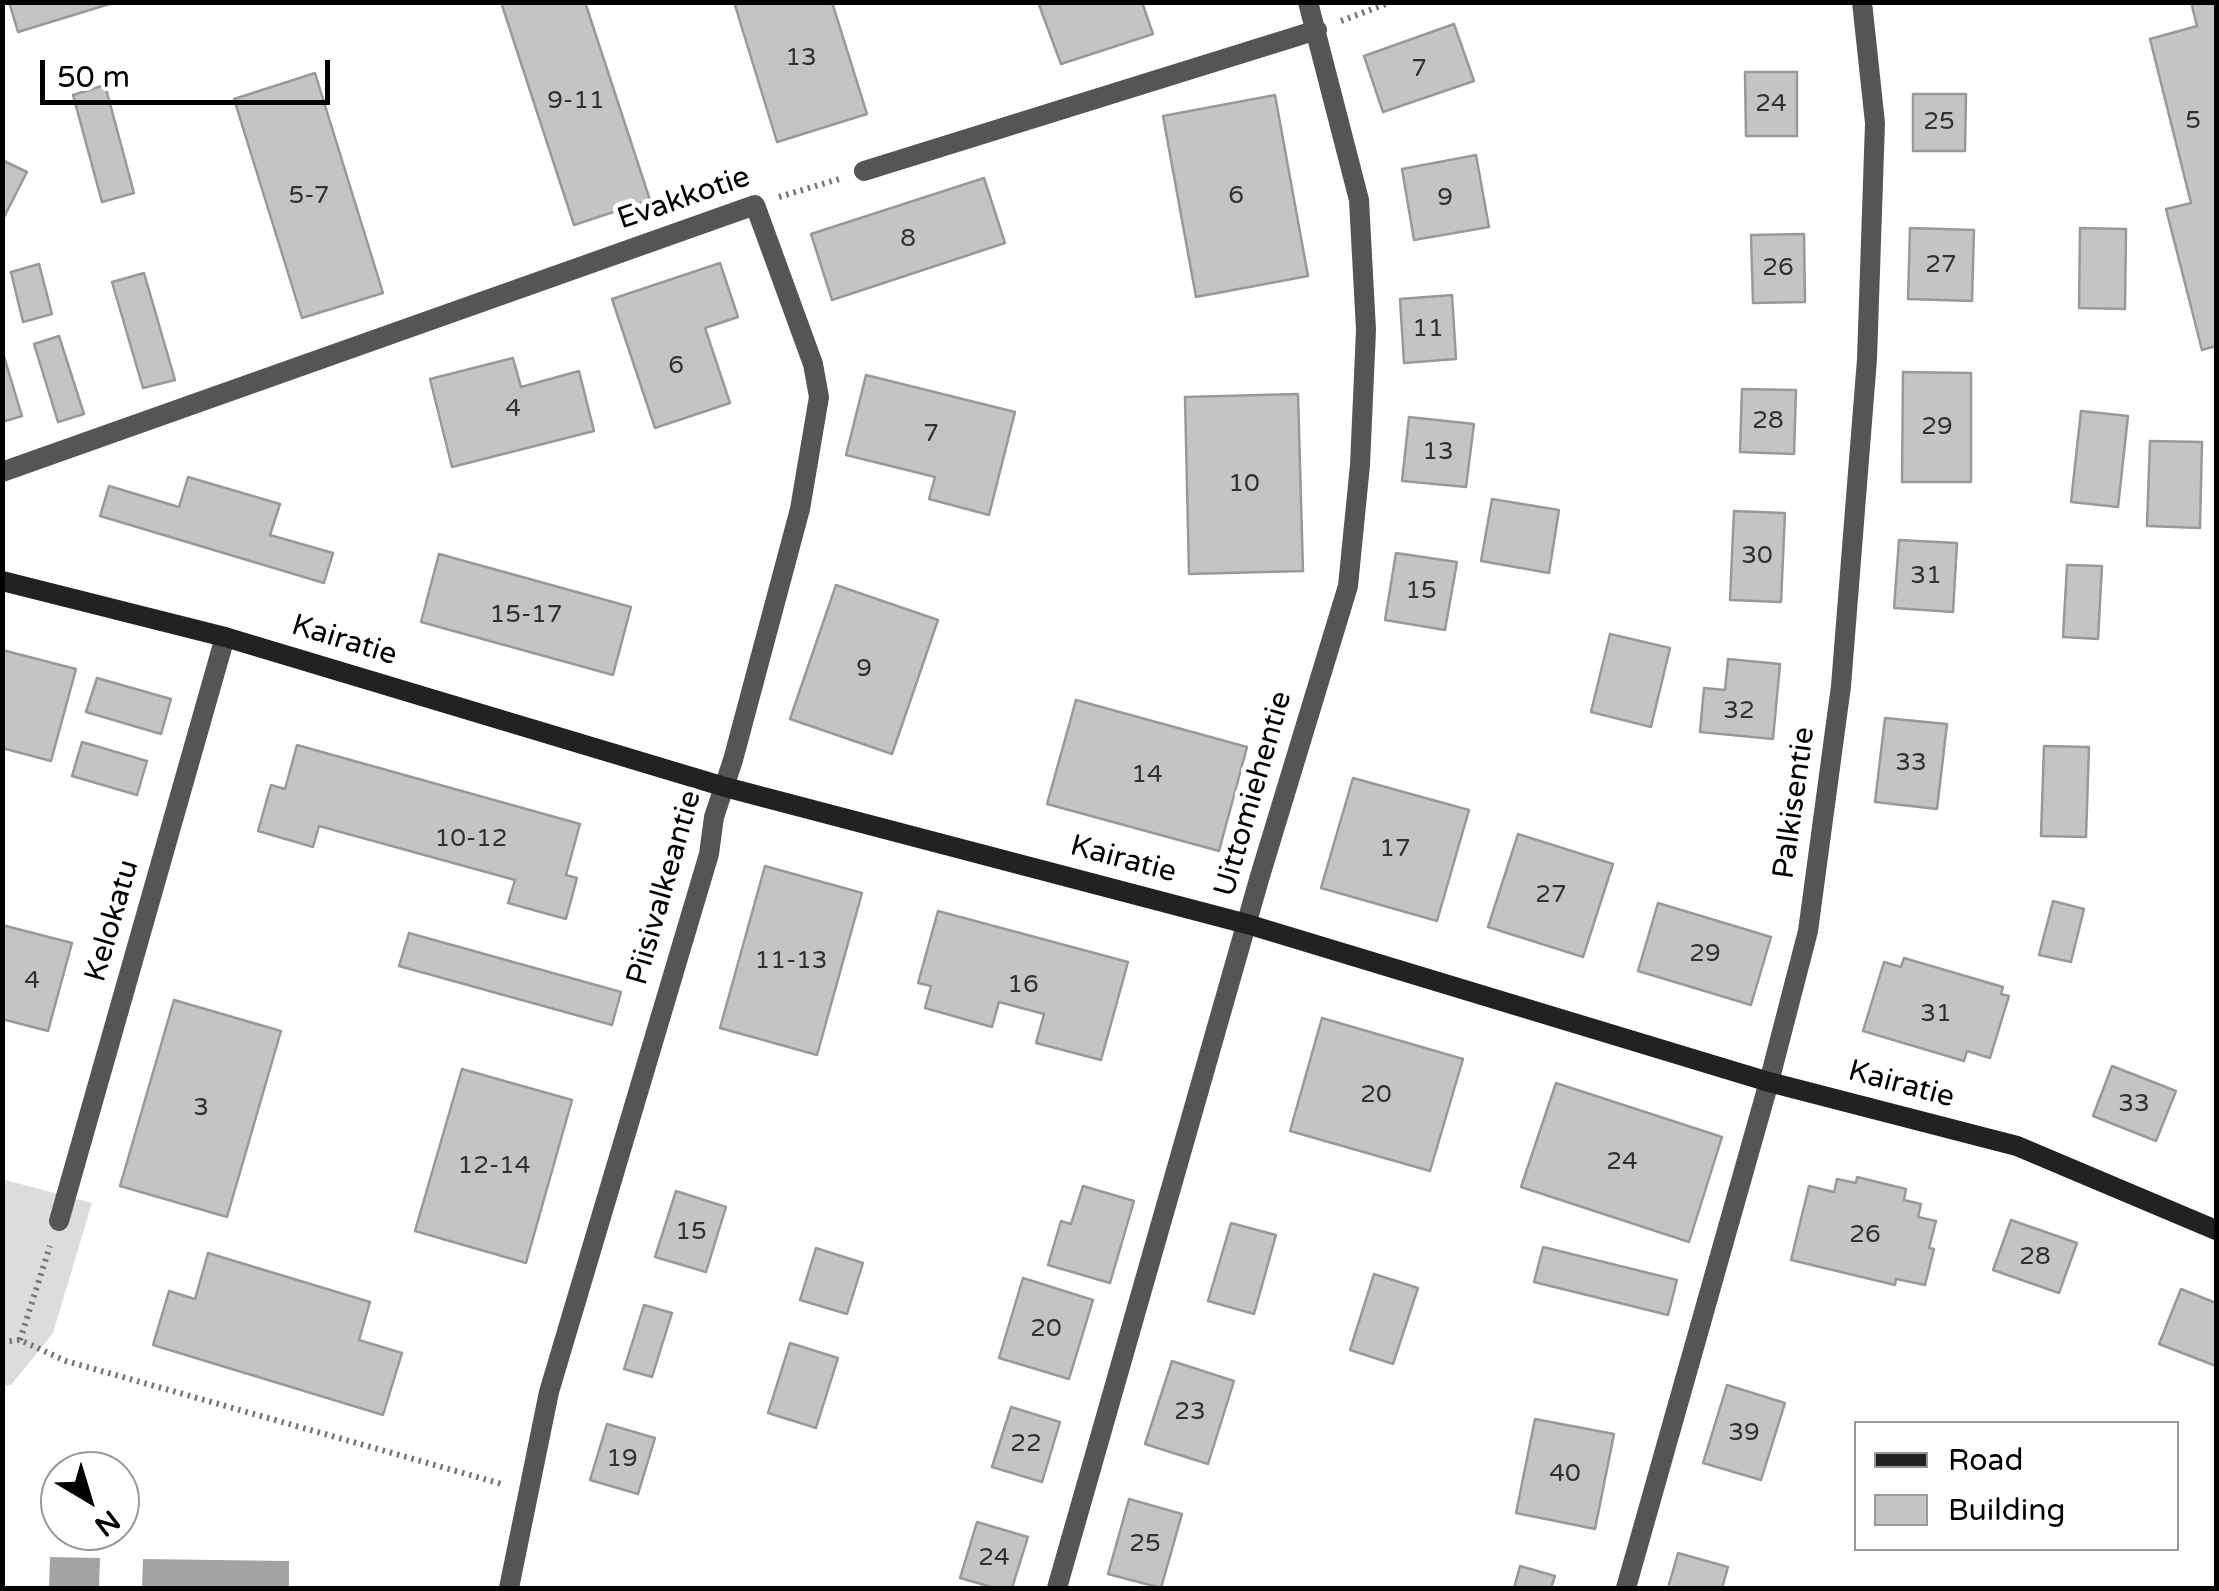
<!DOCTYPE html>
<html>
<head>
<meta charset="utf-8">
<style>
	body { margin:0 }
	#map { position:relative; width:2219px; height:1591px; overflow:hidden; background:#fff; font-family:"Varela Round",sans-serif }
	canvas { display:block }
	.frame { position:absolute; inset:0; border:5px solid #000; pointer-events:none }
	.legend { position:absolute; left:1854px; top:1421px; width:325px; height:130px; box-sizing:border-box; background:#fff; border:2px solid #999; margin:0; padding:12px 18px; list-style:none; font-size:30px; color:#000 }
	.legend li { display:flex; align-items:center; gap:20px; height:50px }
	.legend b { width:50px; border:2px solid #999 }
	.north { position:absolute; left:40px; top:1451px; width:100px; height:100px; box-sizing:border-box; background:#fff; border:2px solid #999; border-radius:50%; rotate:142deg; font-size:28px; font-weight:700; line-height:40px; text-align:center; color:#000 }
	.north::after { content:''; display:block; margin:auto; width:35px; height:45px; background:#000; clip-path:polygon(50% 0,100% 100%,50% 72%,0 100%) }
	.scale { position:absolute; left:40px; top:60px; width:290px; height:45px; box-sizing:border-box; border:5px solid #000; border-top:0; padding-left:12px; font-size:30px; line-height:35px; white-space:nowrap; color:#000; -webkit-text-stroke:8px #fff; paint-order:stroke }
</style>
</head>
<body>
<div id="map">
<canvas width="2219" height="1591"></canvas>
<div class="frame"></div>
<ul class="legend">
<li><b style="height:12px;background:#222"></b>Road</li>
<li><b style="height:28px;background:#c4c4c4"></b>Building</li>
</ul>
<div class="north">N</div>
<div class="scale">50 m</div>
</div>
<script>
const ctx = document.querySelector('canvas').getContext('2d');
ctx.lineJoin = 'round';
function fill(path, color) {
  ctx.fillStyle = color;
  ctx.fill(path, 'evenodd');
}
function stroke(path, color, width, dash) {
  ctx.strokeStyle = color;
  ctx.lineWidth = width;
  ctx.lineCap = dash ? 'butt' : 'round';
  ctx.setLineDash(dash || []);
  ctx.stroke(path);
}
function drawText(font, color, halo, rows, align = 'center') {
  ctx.font = font + ' "Varela Round",sans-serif';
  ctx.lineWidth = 10;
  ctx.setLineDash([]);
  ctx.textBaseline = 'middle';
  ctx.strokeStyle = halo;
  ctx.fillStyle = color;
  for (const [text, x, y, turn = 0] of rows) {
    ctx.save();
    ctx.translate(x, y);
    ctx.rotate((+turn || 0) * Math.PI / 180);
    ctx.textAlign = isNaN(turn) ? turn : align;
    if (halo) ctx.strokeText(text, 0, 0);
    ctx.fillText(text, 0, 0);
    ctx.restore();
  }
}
fill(new Path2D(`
	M 2,1179 L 92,1203 L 53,1333 L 11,1385 L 3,1386 Z`), '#dcdcdc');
fill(new Path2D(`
	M 50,1557 L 100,1558 L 99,1588 L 49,1588 Z
	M 143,1559 L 289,1561 L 289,1588 L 142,1588 Z`), '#a3a3a3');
const building = new Path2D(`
	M 9,2 L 116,2 L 18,32 Z
	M 501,2 L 585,2 L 650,200 L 574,225 Z
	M 734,2 L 832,2 L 867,114 L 777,142 Z
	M 1038,2 L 1142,2 L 1153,34 L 1061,64 Z
	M 2191,2 L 2216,2 L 2216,346 L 2202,350 L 2166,209 L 2191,203 L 2150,39 L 2197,26 Z
	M 1454,24 L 1474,81 L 1383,112 L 1364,56 Z
	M 1745,72 L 1797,72 L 1797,136 L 1746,136 Z
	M 315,73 L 383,293 L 302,318 L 234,99 Z
	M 105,85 L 134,193 L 102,202 L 73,95 Z
	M 1913,94 L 1966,94 L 1965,151 L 1913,151 Z
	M 1275,95 L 1308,276 L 1196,297 L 1163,116 Z
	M 1476,155 L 1489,227 L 1414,240 L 1402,169 Z
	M 2,160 L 27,172 L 2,221 Z
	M 984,178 L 1005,243 L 832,300 L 811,234 Z
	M 1910,228 L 1974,230 L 1972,301 L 1908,299 Z
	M 2080,228 L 2126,229 L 2125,309 L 2079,308 Z
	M 1804,234 L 1805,302 L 1753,303 L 1751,235 Z
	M 720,263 L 738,317 L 705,328 L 730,403 L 655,428 L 612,299 Z
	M 39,264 L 52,314 L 23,322 L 11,272 Z
	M 144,273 L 175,380 L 143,388 L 112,282 Z
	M 1452,295 L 1456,359 L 1404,363 L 1400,299 Z
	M 59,336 L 84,414 L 58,422 L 34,344 Z
	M 2,350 L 22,416 L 2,422 Z
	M 513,358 L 521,387 L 579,371 L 594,431 L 452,467 L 430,379 Z
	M 1903,372 L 1971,373 L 1971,482 L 1902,482 Z
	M 866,375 L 1015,412 L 989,515 L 929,499 L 935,477 L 846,455 Z
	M 1742,389 L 1796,390 L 1794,454 L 1740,452 Z
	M 1298,394 L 1303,571 L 1189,574 L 1185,397 Z
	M 2081,411 L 2128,416 L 2118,507 L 2071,502 Z
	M 1409,417 L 1474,424 L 1466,487 L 1402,481 Z
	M 2150,441 L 2202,442 L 2200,528 L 2147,526 Z
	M 188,477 L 280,504 L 270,535 L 333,553 L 324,583 L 100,516 L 109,486 L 179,507 Z
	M 1492,499 L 1559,510 L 1549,573 L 1481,561 Z
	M 1734,511 L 1785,513 L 1781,602 L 1730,600 Z
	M 1899,540 L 1957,543 L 1953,612 L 1894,608 Z
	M 1396,553 L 1457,562 L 1445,630 L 1385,620 Z
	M 439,554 L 631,607 L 613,675 L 421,622 Z
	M 2067,565 L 2102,566 L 2098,639 L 2063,637 Z
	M 836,585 L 938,620 L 892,754 L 790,719 Z
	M 1610,634 L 1670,648 L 1651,727 L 1591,712 Z
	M 2,650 L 76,669 L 51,761 L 2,748 Z
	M 1728,659 L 1780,664 L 1773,739 L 1700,732 L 1704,688 L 1725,690 Z
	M 97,678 L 171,699 L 161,734 L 86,712 Z
	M 1076,700 L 1247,747 L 1219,851 L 1047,804 Z
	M 1885,718 L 1947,724 L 1937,809 L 1875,802 Z
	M 82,742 L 147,761 L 137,795 L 72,776 Z
	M 297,745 L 580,824 L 566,875 L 577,878 L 566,919 L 508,903 L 515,880 L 319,826 L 313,847 L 258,831 L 271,785 L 285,789 Z
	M 2044,746 L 2089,747 L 2086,837 L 2041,836 Z
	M 1353,778 L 1469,810 L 1437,921 L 1321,888 Z
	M 1518,834 L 1613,864 L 1583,957 L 1488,927 Z
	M 765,866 L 862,893 L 817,1055 L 720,1028 Z
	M 2053,901 L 2084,909 L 2071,962 L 2039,955 Z
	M 1658,903 L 1771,937 L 1751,1005 L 1638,971 Z
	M 938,911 L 1128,962 L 1101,1060 L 1036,1043 L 1044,1014 L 999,1002 L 992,1027 L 925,1008 L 931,986 L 918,983 Z
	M 2,925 L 72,943 L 48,1031 L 2,1019 Z
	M 409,933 L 621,992 L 612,1025 L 399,966 Z
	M 1904,958 L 2003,987 L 2001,994 L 2009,996 L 1990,1058 L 1967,1051 L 1964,1061 L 1863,1031 L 1884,962 L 1901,967 Z
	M 174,1000 L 281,1031 L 227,1217 L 120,1186 Z
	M 1322,1018 L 1463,1059 L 1430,1171 L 1290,1131 Z
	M 2112,1066 L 2176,1091 L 2156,1141 L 2093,1116 Z
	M 462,1069 L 572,1100 L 526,1263 L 415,1231 Z
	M 1556,1083 L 1722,1137 L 1689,1242 L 1521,1187 Z
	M 1857,1177 L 1906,1189 L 1904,1200 L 1921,1204 L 1918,1217 L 1936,1221 L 1929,1248 L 1934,1249 L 1925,1285 L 1896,1279 L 1895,1285 L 1791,1260 L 1809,1186 L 1834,1192 L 1837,1179 L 1856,1183 Z
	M 1083,1186 L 1134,1201 L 1110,1283 L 1048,1265 L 1061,1221 L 1071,1224 Z
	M 676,1191 L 726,1207 L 706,1272 L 655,1257 Z
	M 2011,1220 L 2077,1243 L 2059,1293 L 1993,1270 Z
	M 1231,1223 L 1276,1235 L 1254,1314 L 1208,1301 Z
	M 1543,1247 L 1677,1280 L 1668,1315 L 1534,1282 Z
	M 816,1248 L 863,1263 L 847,1314 L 800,1300 Z
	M 208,1253 L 370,1302 L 359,1340 L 402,1353 L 383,1415 L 153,1345 L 169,1291 L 195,1299 Z
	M 1374,1274 L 1418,1288 L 1393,1364 L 1350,1350 Z
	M 1023,1278 L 1093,1300 L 1069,1379 L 999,1358 Z
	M 2181,1289 L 2216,1303 L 2216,1366 L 2159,1344 Z
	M 644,1305 L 672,1313 L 652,1377 L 624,1369 Z
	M 790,1343 L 838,1358 L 816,1428 L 768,1413 Z
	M 1172,1361 L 1234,1381 L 1208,1464 L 1145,1444 Z
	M 1727,1385 L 1785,1403 L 1761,1480 L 1703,1463 Z
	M 1011,1407 L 1060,1422 L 1042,1482 L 992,1467 Z
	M 1535,1419 L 1614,1434 L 1595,1529 L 1516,1513 Z
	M 607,1424 L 655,1438 L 638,1494 L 590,1480 Z
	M 1129,1499 L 1182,1514 L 1161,1588 L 1108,1574 Z
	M 977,1522 L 1028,1537 L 1012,1588 L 995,1588 L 960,1578 Z
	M 1678,1553 L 1728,1567 L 1722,1588 L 1668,1588 Z
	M 1520,1566 L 1555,1576 L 1551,1588 L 1514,1588 Z`);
fill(building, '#c4c4c4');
stroke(building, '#999', 2.5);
stroke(new Path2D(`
	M 1341,21 L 1391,2
	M 779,197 L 839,179
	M 20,1340 L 50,1246
	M 2,1342 L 20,1340 L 66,1361 L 502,1484`), '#777', 6, [2.5, 5]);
stroke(new Path2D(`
	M 864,171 L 1317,30
	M 2,472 L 755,205 L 813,364 L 819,397 L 800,509 L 733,760 L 714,817 L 709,854 L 549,1392 L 509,1588
	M 59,1221 L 225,637
	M 1057,1588 L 1260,876 L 1348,586 L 1360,465 L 1366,330 L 1359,200 L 1308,2
	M 1626,1588 L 1769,1082 L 1808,931 L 1841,686 L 1867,359 L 1875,123 L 1862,2`), '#555', 20);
stroke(new Path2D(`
	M 2,581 L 225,637 L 725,787 L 1247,924 L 1769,1082 L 2017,1146 L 2216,1230`), '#222', 20);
drawText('25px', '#313131', null, [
	["13",801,58],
	["7",1419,69],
	["9-11",576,101],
	["24",1771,104],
	["5",2193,121],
	["25",1939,122],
	["5-7",309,196],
	["6",1236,196],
	["9",1445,198],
	["8",908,239],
	["27",1941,265],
	["26",1778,268],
	["11",1428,329],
	["6",676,366],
	["4",513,409],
	["28",1768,421],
	["29",1937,427],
	["7",931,434],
	["13",1438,452],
	["10",1244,484],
	["30",1757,556],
	["31",1926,576],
	["15",1421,591],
	["15-17",526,615],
	["9",864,669],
	["32",1739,711],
	["33",1911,763],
	["14",1147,775],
	["10-12",471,839],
	["17",1395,849],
	["27",1551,895],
	["29",1705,954],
	["11-13",791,961],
	["4",32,981],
	["16",1023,985],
	["31",1936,1014],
	["20",1376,1095],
	["33",2134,1104],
	["3",201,1108],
	["24",1622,1162],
	["12-14",494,1166],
	["15",691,1232],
	["26",1865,1235],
	["28",2035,1257],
	["20",1046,1329],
	["23",1190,1412],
	["39",1744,1433],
	["22",1026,1444],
	["19",622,1459],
	["40",1565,1474],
	["25",1145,1544],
	["24",994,1558]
]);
drawText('30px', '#000', '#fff', [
	["Evakkotie",684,199,-19],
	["Kairatie",344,641,17],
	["Uittomiehentie",1254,794,-74],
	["Palkisentie",1795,803,-82],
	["Kairatie",1123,860,15],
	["Piisivalkeantie",665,888,-74],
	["Kelokatu",113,921,-74],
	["Kairatie",1901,1085,15]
]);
</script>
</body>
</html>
